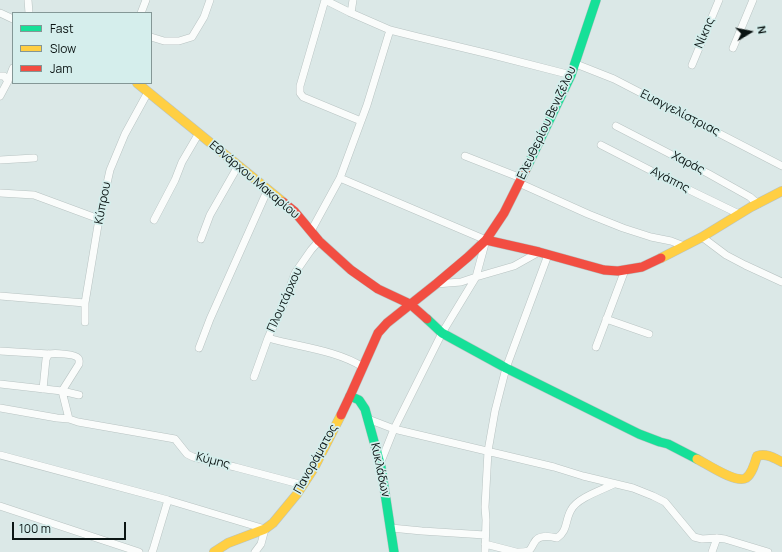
<!DOCTYPE html>
<html>
<head>
<meta charset="utf-8">
<style>
	body { margin:0 }
	#map { position:relative; width:782px; height:552px; overflow:hidden; background:#dbe8e7; font-family:Manrope,sans-serif }
	canvas { display:block }
	.legend { position:absolute; left:12px; top:12px; width:140px; height:72px; box-sizing:border-box; background:#d5eeec; border:1px solid #849796; margin:0; padding:5px 7px; list-style:none; font-size:12px; color:#0b1514 }
	.legend li { display:flex; align-items:center; gap:8px; height:20px }
	.legend b { width:20px; border:1px solid #849796 }
	.north { position:absolute; left:730px; top:12px; width:40px; height:40px; -webkit-text-stroke:3px #d5eeec; paint-order:stroke; rotate:80deg; font-size:11px; font-weight:700; line-height:16px; text-align:center; color:#0b1514 }
	.north::after { content:''; display:block; margin:auto; width:14px; height:18px; background:#0b1514; clip-path:polygon(50% 0,100% 100%,50% 72%,0 100%) }
	.scale { position:absolute; left:12px; top:522px; width:114px; height:18px; box-sizing:border-box; border:2px solid #0b1514; border-top:0; padding-left:5px; font-size:12px; line-height:14px; white-space:nowrap; color:#0b1514; -webkit-text-stroke:3px #d5eeec; paint-order:stroke }
</style>
</head>
<body>
<div id="map">
<canvas width="782" height="552"></canvas>
<ul class="legend">
<li><b style="height:5px;background:#16e098"></b>Fast</li>
<li><b style="height:5px;background:#ffcf43"></b>Slow</li>
<li><b style="height:5px;background:#f24e42"></b>Jam</li>
</ul>
<div class="north">N</div>
<div class="scale">100 m</div>
</div>
<script>
const ctx = document.querySelector('canvas').getContext('2d');
ctx.lineJoin = 'round';
function stroke(path, color, width, dash) {
  ctx.strokeStyle = color;
  ctx.lineWidth = width;
  ctx.lineCap = dash ? 'butt' : 'round';
  ctx.setLineDash(dash || []);
  ctx.stroke(path);
}
function drawText(font, color, halo, rows, align = 'center') {
  ctx.font = font + ' Manrope,sans-serif';
  ctx.lineWidth = 3.5;
  ctx.setLineDash([]);
  ctx.textBaseline = 'middle';
  ctx.strokeStyle = halo;
  ctx.fillStyle = color;
  for (const [text, x, y, turn = 0] of rows) {
    ctx.save();
    ctx.translate(x, y);
    ctx.rotate((+turn || 0) * Math.PI / 180);
    ctx.textAlign = isNaN(turn) ? turn : align;
    if (halo) ctx.strokeText(text, 0, 0);
    ctx.fillText(text, 0, 0);
    ctx.restore();
  }
}
const street = new Path2D(`
	M 28,0 L 29,13
	M 325,0 L 351,13 L 390,30 L 418,37 L 489,54 L 571,75
	M 325,0 L 300,86 L 300,93 L 303,97 L 361,121
	M 0,13 L 13,19
	M 141,13 L 146,0
	M 351,13 L 353,0
	M 151,37 L 164,41 L 179,41 L 192,37 L 204,17 L 210,0
	M 733,48 L 753,0
	M 576,64 L 614,79 L 782,166
	M 692,65 L 719,0
	M 0,76 L 4,76 L 8,81
	M 0,96 L 8,81 L 13,68
	M 616,126 L 709,174 L 750,197 L 758,204
	M 601,145 L 679,185 L 739,214
	M 465,156 L 521,178
	M 0,160 L 34,158
	M 340,178 L 367,105 L 390,30
	M 519,183 L 588,214 L 623,228 L 651,237 L 671,241 L 684,246
	M 0,193 L 34,195 L 99,219
	M 154,220 L 175,180 L 182,162 L 199,133
	M 311,231 L 340,178 L 486,240 L 476,277 L 461,282 L 436,284
	M 702,237 L 726,255 L 745,265 L 782,282
	M 201,239 L 210,215 L 238,166
	M 319,241 L 311,250 L 295,273 L 286,298 L 268,338 C 299,347 336,350 363,367
	M 0,296 L 85,303
	M 606,319 L 649,334
	M 85,322 L 85,303 L 99,219 L 110,170 L 125,134 L 148,92
	M 596,347 L 625,270
	M 199,348 L 210,319 L 268,189
	M 0,351 L 49,354 C 55,353 75,354 78,358 C 80,360 79,361 79,364 L 62,391 L 69,419 L 78,422 L 175,439 L 187,454 L 193,457 L 235,467 L 303,485
	M 254,377 L 268,338
	M 0,384 L 62,391 L 79,395
	M 43,389 L 46,359 L 49,354
	M 0,408 L 57,418 L 69,419
	M 368,419 L 394,429 L 554,467 L 583,476 L 633,488 L 653,496 L 665,502 L 694,537 L 702,539 L 717,538 L 725,539 L 768,552
	M 0,455 L 168,500 L 265,529 L 261,544 L 255,552
	M 380,464 L 394,429 L 442,333 L 476,277 L 514,266 L 539,252
	M 0,506 L 139,552
	M 391,528 L 422,531 L 485,535
	M 485,544 L 516,552
	M 152,552 L 153,550 L 168,500
	M 485,552 L 486,520 L 485,507 L 488,451 L 495,411 L 506,368 L 548,255
	M 518,552 C 521,552 526,552 528,551 C 531,550 532,546 534,543 C 538,534 549,536 557,538 C 568,531 565,520 571,510 C 577,498 602,490 614,484
	M 712,552 L 717,538`);
const fast = new Path2D(`
	M 526,169 L 571,75 L 596,0
	M 427,319 L 442,333 L 506,368 L 639,434 L 660,442 L 668,444 L 697,459
	M 350,396 L 359,400 L 365,409 L 381,467 L 394,552`);
const slow = new Path2D(`
	M 137,83 L 283,202
	M 661,258 L 702,237 L 751,207 L 782,191
	M 697,459 C 707,464 736,484 746,478 C 752,474 755,463 757,456 C 767,453 774,458 782,462
	M 214,552 L 228,543 L 265,529 L 273,523 L 297,494 L 314,468 L 341,415`);
const jam = new Path2D(`
	M 283,202 L 294,211 L 319,241 L 351,270 L 378,289 L 410,304 L 427,319
	M 486,240 L 539,252 L 604,270 L 618,271 L 642,267 L 661,258
	M 341,415 L 350,396 L 378,333 L 387,323 L 436,284 L 468,257 L 486,240 L 504,213 L 526,169`);
stroke(street, '#b8c3c2', 8);
stroke(fast, '#b8c3c2', 10);
stroke(slow, '#b8c3c2', 10);
stroke(jam, '#b8c3c2', 10);
stroke(street, '#fafcfb', 7);
stroke(fast, '#16e098', 9);
stroke(slow, '#ffcf43', 9);
stroke(jam, '#f24e42', 9);
drawText('12px', '#0b1514', '#d5eeec', [
	["Νίκης",705,33,-67],
	["Ευαγγελίστριας",680,113,27],
	["Ελευθερίου Βενιζέλου",547,123,-65],
	["Χαράς",688,163,27],
	["Εθνάρχου Μακαρίου",254,180,40],
	["Αγάπης",670,180,27],
	["Κύπρου",103,203,-79],
	["Πλουτάρχου",285,300,-66],
	["Πανοράματος",316,459,-61],
	["Κύμης",213,461,14],
	["Κυκλάδων",380,470,78]
]);
</script>
</body>
</html>
